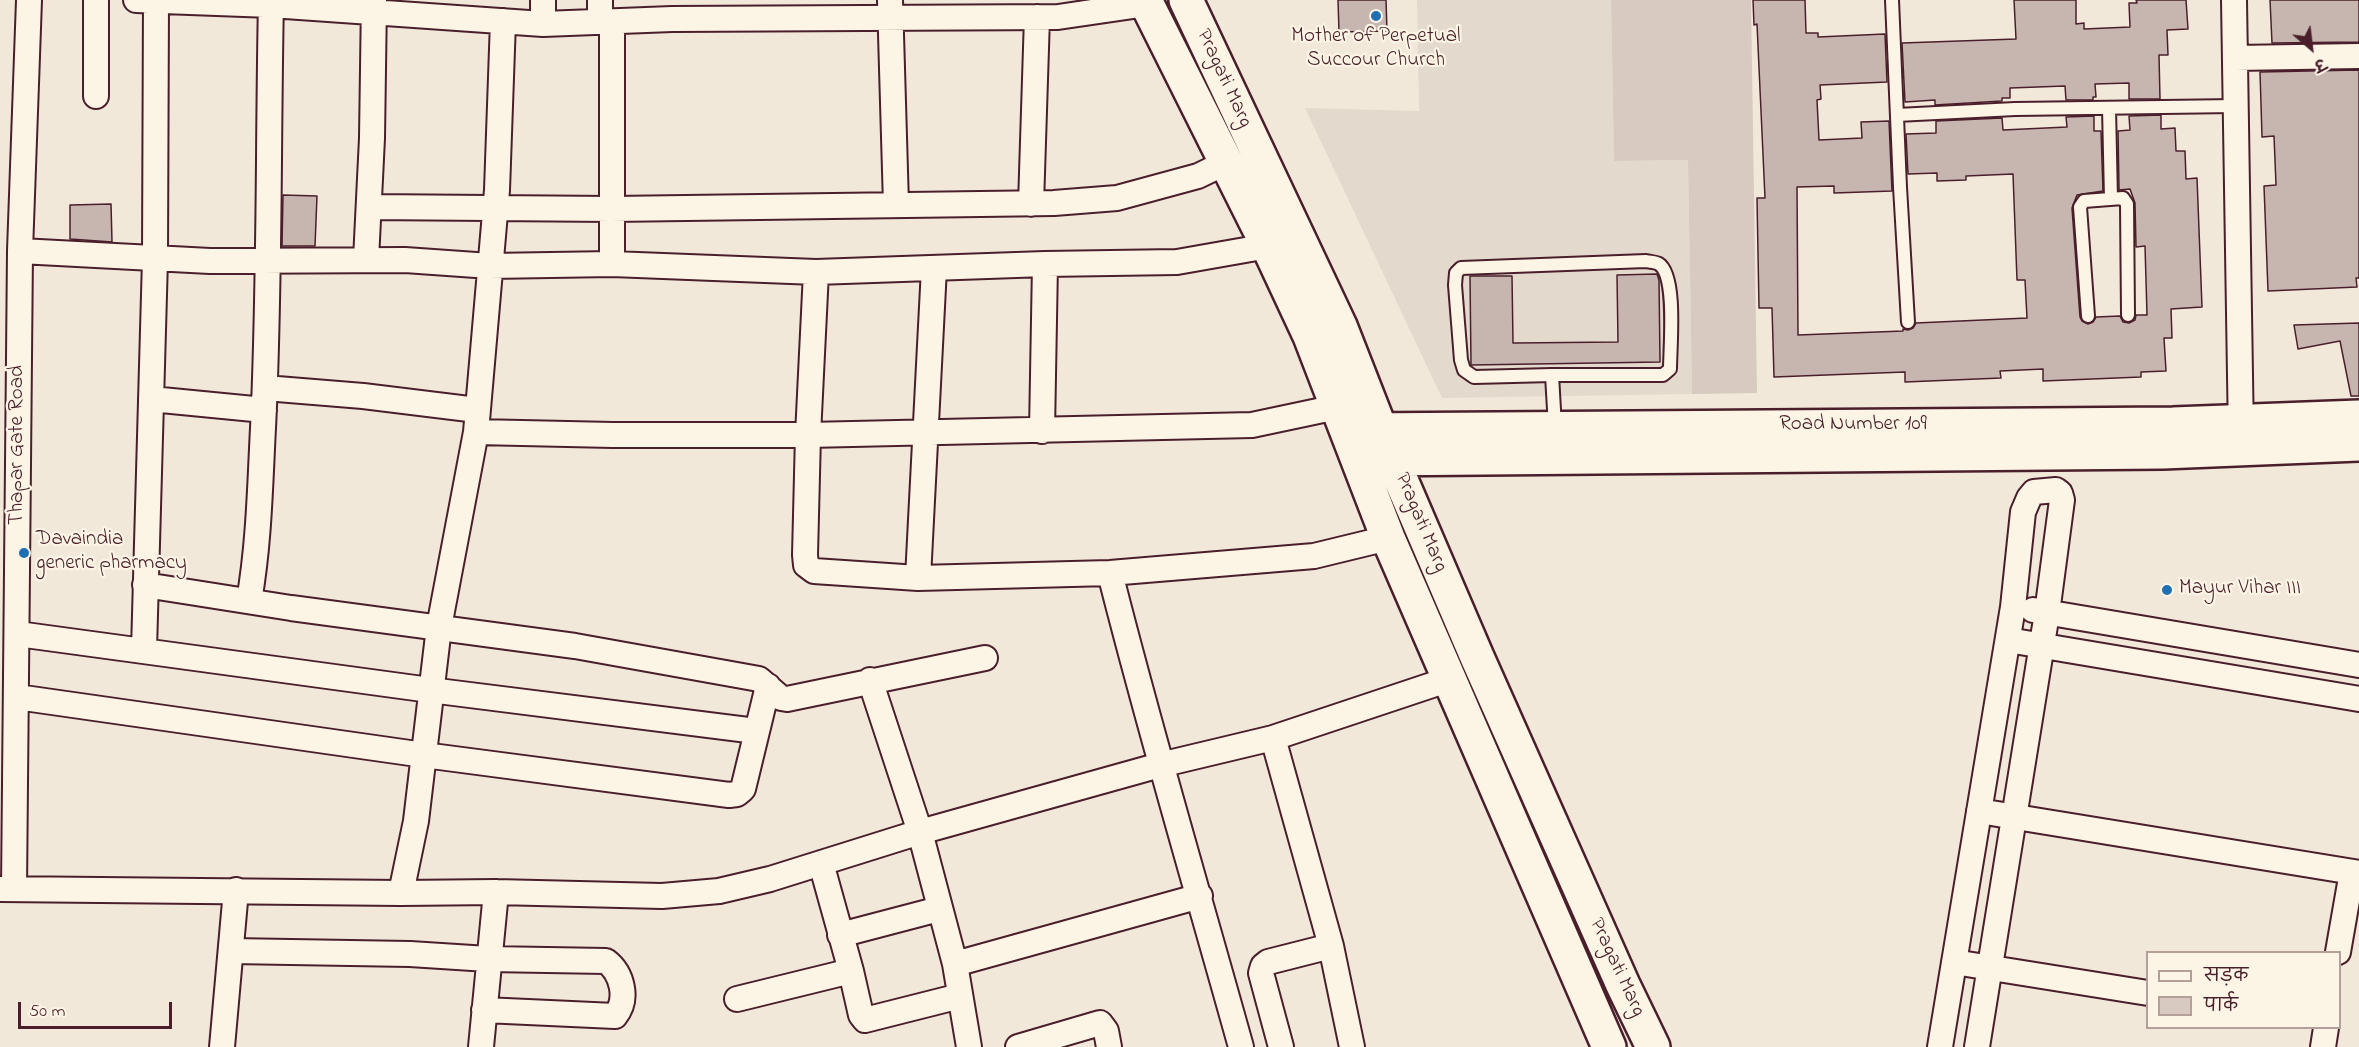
<!DOCTYPE html>
<html>
<head>
<meta charset="utf-8">
<style>
	body { margin:0 }
	#map { position:relative; width:2359px; height:1047px; overflow:hidden; background:#f1e8da; font-family:"Indie Flower","Playpen Sans Deva",sans-serif }
	canvas { display:block }
	.legend { position:absolute; left:2146px; top:951px; width:195px; height:78px; box-sizing:border-box; background:#fcf5e5; border:2px solid #b59f9b; margin:0; padding:8px 10px; list-style:none; font-size:18px; color:#4a1f2b }
	.legend li { display:flex; align-items:center; gap:12px; height:30px }
	.legend b { width:30px; border:2px solid #b59f9b }
	.north { position:absolute; left:2281px; top:18px; width:60px; height:60px; -webkit-text-stroke:4px #fcf5e5; paint-order:stroke; rotate:152deg; font-size:16px; font-weight:700; line-height:24px; text-align:center; color:#4a1f2b }
	.north::after { content:''; display:block; margin:auto; width:21px; height:27px; background:#4a1f2b; clip-path:polygon(50% 0,100% 100%,50% 72%,0 100%) }
	.scale { position:absolute; left:18px; top:1002px; width:154px; height:27px; box-sizing:border-box; border:3px solid #4a1f2b; border-top:0; padding-left:8px; font-size:18px; line-height:21px; white-space:nowrap; color:#4a1f2b; -webkit-text-stroke:4px #fcf5e5; paint-order:stroke }
</style>
</head>
<body>
<div id="map">
<canvas width="2359" height="1047"></canvas>
<ul class="legend">
<li><b style="height:8px;background:#fcf5e5"></b>सड़क</li>
<li><b style="height:16px;background:#d8cac0"></b>पार्क</li>
</ul>
<div class="north">उ</div>
<div class="scale">50 m</div>
</div>
<script>
const ctx = document.querySelector('canvas').getContext('2d');
ctx.lineJoin = 'round';
function fill(path, color) {
  ctx.fillStyle = color;
  ctx.fill(path, 'evenodd');
}
function stroke(path, color, width, dash) {
  ctx.strokeStyle = color;
  ctx.lineWidth = width;
  ctx.lineCap = dash ? 'butt' : 'round';
  ctx.setLineDash(dash || []);
  ctx.stroke(path);
}
function drawText(font, color, halo, rows, align = 'center') {
  ctx.font = font + ' "Indie Flower",sans-serif';
  ctx.lineWidth = 4.5;
  ctx.setLineDash([]);
  ctx.textBaseline = 'middle';
  ctx.strokeStyle = halo;
  ctx.fillStyle = color;
  for (const [text, x, y, turn = 0] of rows) {
    ctx.save();
    ctx.translate(x, y);
    ctx.rotate((+turn || 0) * Math.PI / 180);
    ctx.textAlign = isNaN(turn) ? turn : align;
    if (halo) ctx.strokeText(text, 0, 0);
    ctx.fillText(text, 0, 0);
    ctx.restore();
  }
}
fill(new Path2D(`
	M 1417,0 L 1611,0 L 1614,161 L 1688,160 L 1692,394 L 1442,398 L 1305,108 L 1419,111 Z`), '#e4d9cd');
fill(new Path2D(`
	M 1611,0 L 1751,0 L 1757,393 L 1692,394 L 1688,160 L 1614,161 Z`), '#d8cac0');
const building = new Path2D(`
	M 1338,0 L 1386,0 L 1387,31 L 1339,32 Z
	M 1753,0 L 1805,0 L 1806,33 L 1818,33 L 1818,37 L 1885,34 L 1887,82 L 1820,85 L 1821,99 L 1817,100 L 1819,140 L 1862,138 L 1861,122 L 1889,121 L 1892,191 L 1834,193 L 1834,186 L 1797,187 L 1798,335 L 1903,331 L 1903,329 L 1908,330 L 1913,328 L 1916,323 L 2027,318 L 2025,280 L 2017,280 L 2013,174 L 1966,176 L 1966,180 L 1937,181 L 1937,173 L 1908,174 L 1906,134 L 1936,133 L 1936,121 L 2002,118 L 2003,130 L 2067,127 L 2066,117 L 2094,116 L 2094,131 L 2101,131 L 2103,191 L 2077,195 L 2072,208 L 2080,317 L 2082,321 L 2088,324 L 2093,322 L 2096,317 L 2120,316 L 2123,322 L 2129,323 L 2135,320 L 2136,315 L 2147,315 L 2145,246 L 2136,247 L 2135,203 L 2130,189 L 2119,190 L 2118,131 L 2130,130 L 2129,116 L 2161,115 L 2161,129 L 2175,128 L 2176,151 L 2185,151 L 2186,179 L 2197,178 L 2202,307 L 2171,309 L 2172,338 L 2164,338 L 2166,371 L 2141,372 L 2141,377 L 2043,381 L 2043,369 L 2000,371 L 2001,378 L 1905,382 L 1905,372 L 1774,377 L 1772,308 L 1759,308 L 1757,198 L 1765,198 L 1757,24 L 1754,25 Z
	M 2014,0 L 2076,0 L 2076,24 L 2084,23 L 2084,29 L 2130,27 L 2129,3 L 2137,3 L 2136,0 L 2186,0 L 2188,29 L 2167,30 L 2168,55 L 2159,55 L 2160,99 L 2129,99 L 2129,83 L 2095,84 L 2096,97 L 2093,97 L 2093,100 L 2066,100 L 2065,86 L 2010,88 L 2010,98 L 2002,98 L 2002,101 L 1935,105 L 1935,100 L 1905,102 L 1902,43 L 2016,39 Z
	M 2270,0 L 2359,0 L 2359,42 L 2272,43 Z
	M 2359,70 L 2359,278 L 2356,278 L 2357,287 L 2268,291 L 2264,186 L 2276,185 L 2274,136 L 2262,137 L 2260,72 Z
	M 283,195 L 317,196 L 315,246 L 282,246 Z
	M 111,204 L 112,242 L 70,239 L 70,205 Z
	M 1657,274 L 1659,280 L 1660,362 L 1471,365 L 1470,276 L 1512,276 L 1513,343 L 1618,342 L 1617,275 Z
	M 2359,323 L 2359,396 L 2351,396 L 2340,341 L 2298,349 L 2294,325 Z`);
fill(building, '#c7b6af');
stroke(building, '#4a1f2b', 1.5);
const lane = new Path2D(`
	M 1892,0 L 1900,187 L 1908,322
	M 2109,108 L 2111,199
	M 1897,115 L 2015,109 L 2236,106
	M 2088,316 L 2080,207 L 2084,201 L 2123,198 L 2127,204 L 2128,315
	M 1552,375 L 1663,375 L 1670,369 C 1670,347 1677,276 1659,264 C 1656,262 1650,262 1646,261 L 1461,268 L 1456,273 L 1455,285 L 1461,360 L 1464,370 L 1474,377 L 1552,375 L 1555,427`);
const street = new Path2D(`
	M 96,0 L 96,96
	M 136,0 L 271,5 L 543,24 L 672,19 L 1058,17 L 1147,4
	M 543,0 L 543,24
	M 890,0 L 896,205
	M 2234,0 L 2241,437
	M 600,22 L 600,0
	M 2235,58 L 2359,56
	M 1031,204 L 1037,17
	M 369,207 L 612,209 L 1054,203 L 1117,198 L 1198,176 L 1225,163
	M 20,251 L 210,261 L 405,260 L 490,266 L 612,264 L 816,272 L 1045,264 L 1177,262 L 1268,246
	M 366,260 L 372,138 L 374,0
	M 612,264 L 612,21
	M 816,272 L 808,435 L 805,555 L 806,565 L 814,571 L 918,578 L 1110,573 L 1314,556 L 1388,538
	M 265,388 L 363,396 L 477,410
	M 151,399 L 264,410
	M 1042,431 L 1045,264
	M 476,432 L 613,435 L 808,435 L 1252,425 L 1337,407
	M 1110,573 C 1150,732 1197,889 1241,1047
	M 918,578 L 934,268
	M 145,585 L 291,608 L 575,646 L 759,679 L 781,698 L 787,699 L 985,658
	M 249,601 C 259,544 260,486 263,428 C 270,286 268,143 271,0
	M 2033,610 L 2359,665
	M 18,634 L 430,690 L 756,731
	M 2008,640 L 2359,699
	M 144,650 L 155,259 L 156,0
	M 870,680 L 920,832 L 955,964 L 969,1047
	M 17,697 L 424,755 L 729,795 L 737,794 L 743,789 L 768,686
	M 1273,738 L 1331,946 L 1352,1047
	M 1979,811 L 2359,873
	M 0,889 L 401,893 L 496,892 L 662,896 L 719,891 L 770,879 L 920,832 L 1160,765 L 1273,738 L 1450,679
	M 14,889 L 20,251 L 29,0
	M 401,893 L 416,821 L 439,627 L 476,432 L 497,190 L 503,21
	M 840,935 L 939,909
	M 231,951 L 410,954 L 488,959 L 606,961 C 622,973 629,999 615,1016 L 484,1010
	M 2338,952 L 2352,872
	M 1954,962 L 2148,993
	M 955,964 L 1200,896
	M 851,971 L 861,1015 L 865,1020 L 960,996
	M 737,999 L 851,971 L 821,863
	M 222,1047 L 236,890
	M 481,1047 L 496,892
	M 1018,1047 L 1100,1023 L 1106,1031 L 1109,1047
	M 1281,1047 L 1261,973 L 1263,966 L 1268,962 L 1331,946
	M 1940,1047 L 2013,607 L 2023,512 L 2029,498 L 2034,492 L 2056,490 L 2060,493 L 2062,500 L 2047,613 L 1977,1047
	M 2323,1047 L 2326,1028`);
const secondary = new Path2D(`
	M 1145,0 L 1268,246 L 1310,336 L 1388,538 L 1609,1047
	M 1186,0 L 1340,326 L 1392,459 L 1477,657 L 1623,985 L 1653,1047
	M 1360,430 L 2173,424 L 2359,417
	M 1371,459 L 2163,452 L 2359,444`);
stroke(lane, '#4a1f2b', 16);
stroke(street, '#4a1f2b', 28);
stroke(secondary, '#4a1f2b', 38);
stroke(lane, '#fcf5e5', 12);
stroke(street, '#fcf5e5', 24);
stroke(secondary, '#fcf5e5', 33);
for (const [x, y, r, color] of [
	[1376,16,6,"#1f6fb2"],
	[24,553,6,"#1f6fb2"],
	[2167,590,6,"#1f6fb2"]
]) {
  const dot = new Path2D();
  dot.arc(x, y, r, 0, 2 * Math.PI);
  ctx.fillStyle = color;
  ctx.fill(dot);
  stroke(dot, '#fcf5e5', 2);
}
drawText('21px', '#4a1f2b', '#fcf5e5', [
	["Mother of Perpetual",1376,38,"center"],
	["Succour Church",1376,62,"center"],
	["Davaindia",36,541],
	["generic pharmacy",36,565],
	["Mayur Vihar III",2179,590]
], 'left');
drawText('21px', '#4a1f2b', '#fcf5e5', [
	["Pragati Marg",1223,79,65],
	["Road Number 109",1853,426],
	["Thapar Gate Road",19,445,-90],
	["Pragati Marg",1420,523,67],
	["Pragati Marg",1616,968,65]
]);
</script>
</body>
</html>
